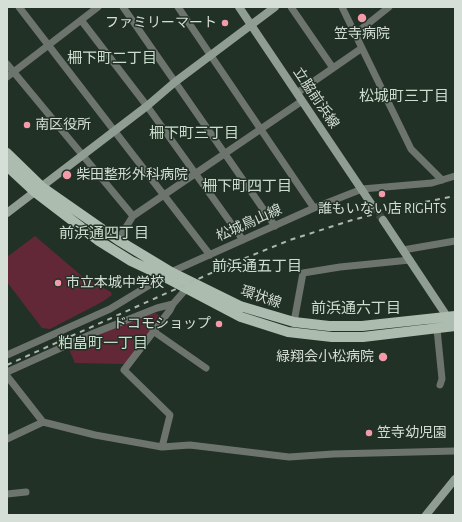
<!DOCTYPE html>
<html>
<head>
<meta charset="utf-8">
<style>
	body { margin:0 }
	#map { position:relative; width:462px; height:522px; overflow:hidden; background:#223125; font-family:"Alegreya Sans",sans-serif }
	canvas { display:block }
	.frame { position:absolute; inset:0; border:8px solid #d5dfd7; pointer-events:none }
</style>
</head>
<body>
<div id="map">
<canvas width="462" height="522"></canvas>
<div class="frame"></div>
</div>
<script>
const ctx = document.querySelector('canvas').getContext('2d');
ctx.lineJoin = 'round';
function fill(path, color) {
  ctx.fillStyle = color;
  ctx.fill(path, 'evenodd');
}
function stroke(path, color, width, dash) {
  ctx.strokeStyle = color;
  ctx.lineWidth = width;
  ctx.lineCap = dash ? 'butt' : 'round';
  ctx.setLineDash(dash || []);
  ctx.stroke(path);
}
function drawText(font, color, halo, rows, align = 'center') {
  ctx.font = font + ' "Alegreya Sans","Noto Sans JP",sans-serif';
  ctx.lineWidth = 3;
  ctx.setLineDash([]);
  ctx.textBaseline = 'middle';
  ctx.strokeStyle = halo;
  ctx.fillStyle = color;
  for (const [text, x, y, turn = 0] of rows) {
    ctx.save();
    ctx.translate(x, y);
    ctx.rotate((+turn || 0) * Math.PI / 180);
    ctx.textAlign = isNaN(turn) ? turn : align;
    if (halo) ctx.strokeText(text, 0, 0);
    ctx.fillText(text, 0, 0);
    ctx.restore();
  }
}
fill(new Path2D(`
	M 35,236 L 83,277 L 111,292 L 112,295 L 102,302 L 50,329 L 42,328 L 7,282 L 7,257 Z
	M 156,313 L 161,317 L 125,364 L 75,363 L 68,347 L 150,314 Z`), '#632837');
stroke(new Path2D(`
	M 372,205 L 383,220`), '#3d4b40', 8, [8, 4]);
stroke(new Path2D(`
	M 19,7 L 210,255
	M 123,7 L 275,226
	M 178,7 L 314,208
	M 291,7 L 333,68
	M 342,7 L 411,149 L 442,180
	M 81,20 L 147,106 L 243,240
	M 355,34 L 389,7
	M 7,64 L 133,216
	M 7,77 L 98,7
	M 297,93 L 362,48
	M 118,240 L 133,216 L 302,101
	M 403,250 L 455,241
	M 294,322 L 303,273 L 340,267 L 410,260
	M 437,329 L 442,379 L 440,385
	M 153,331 L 206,368
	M 7,355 L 110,309 L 171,272 L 314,208 L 362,189 L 432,183 L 455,176
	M 7,372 L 94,333 L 157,308 L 173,304
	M 7,376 L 43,422 L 95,435 L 162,447 L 190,445 L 289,457 L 333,454 L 455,451
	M 7,439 L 43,422
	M 162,447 L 170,415 L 124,370 L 170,310 L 173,304 L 187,288
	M 7,494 L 26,492`), '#6d746e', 7);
stroke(new Path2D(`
	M 239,7 L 372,205
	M 7,213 L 147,106 L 175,82 L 275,7
	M 383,220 L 450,321
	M 426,515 L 455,479`), '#909d92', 8);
stroke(new Path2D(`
	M 7,153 L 42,187 L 118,240 L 171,272 L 240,306 L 294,322 L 329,326 L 362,326 L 455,316
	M 7,166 L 35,192 L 99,241 L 131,261 L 163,276 L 241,317 L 288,332 L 332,337 L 363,337 L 455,326`), '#acbcae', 10);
stroke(new Path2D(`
	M 7,365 L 238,261 L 290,240 L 349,221 L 404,206 L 455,196`), '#acb7ae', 2, [5, 5]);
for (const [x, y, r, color] of [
	[362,18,5,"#f39aab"],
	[225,23,4,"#f39aab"],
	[27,125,4,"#f39aab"],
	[67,175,5,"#f39aab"],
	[382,194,4,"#f39aab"],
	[58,283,4,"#f39aab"],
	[219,324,4,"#f39aab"],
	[383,357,5,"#f39aab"],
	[369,433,4,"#f39aab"]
]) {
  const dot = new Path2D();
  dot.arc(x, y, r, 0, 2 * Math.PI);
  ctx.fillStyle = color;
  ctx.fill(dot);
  stroke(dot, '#223125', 1.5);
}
drawText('14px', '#d5dfd7', '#223125', [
	["ファミリーマート",217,23,"right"],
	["笠寺病院",362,34,"center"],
	["南区役所",35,125],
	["柴田整形外科病院",76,175],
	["誰もいない店 RIGHTS",382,209,"center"],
	["市立本城中学校",66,283],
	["ドコモショップ",211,324,"right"],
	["緑翔会小松病院",374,357,"right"],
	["笠寺幼児園",377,433]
], 'left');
drawText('14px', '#d5dfd7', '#223125', [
	["立脇前浜線",316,98,56],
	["松城鳥山線",249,223,-24],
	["環状線",261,297,19]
]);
drawText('15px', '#ccdfcf', '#223125', [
	["柵下町二丁目",112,58],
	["松城町三丁目",404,96],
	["柵下町三丁目",194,133],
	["柵下町四丁目",247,186],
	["前浜通四丁目",104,233],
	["前浜通五丁目",257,266],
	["前浜通六丁目",356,308],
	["粕畠町一丁目",103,343]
]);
</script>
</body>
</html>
